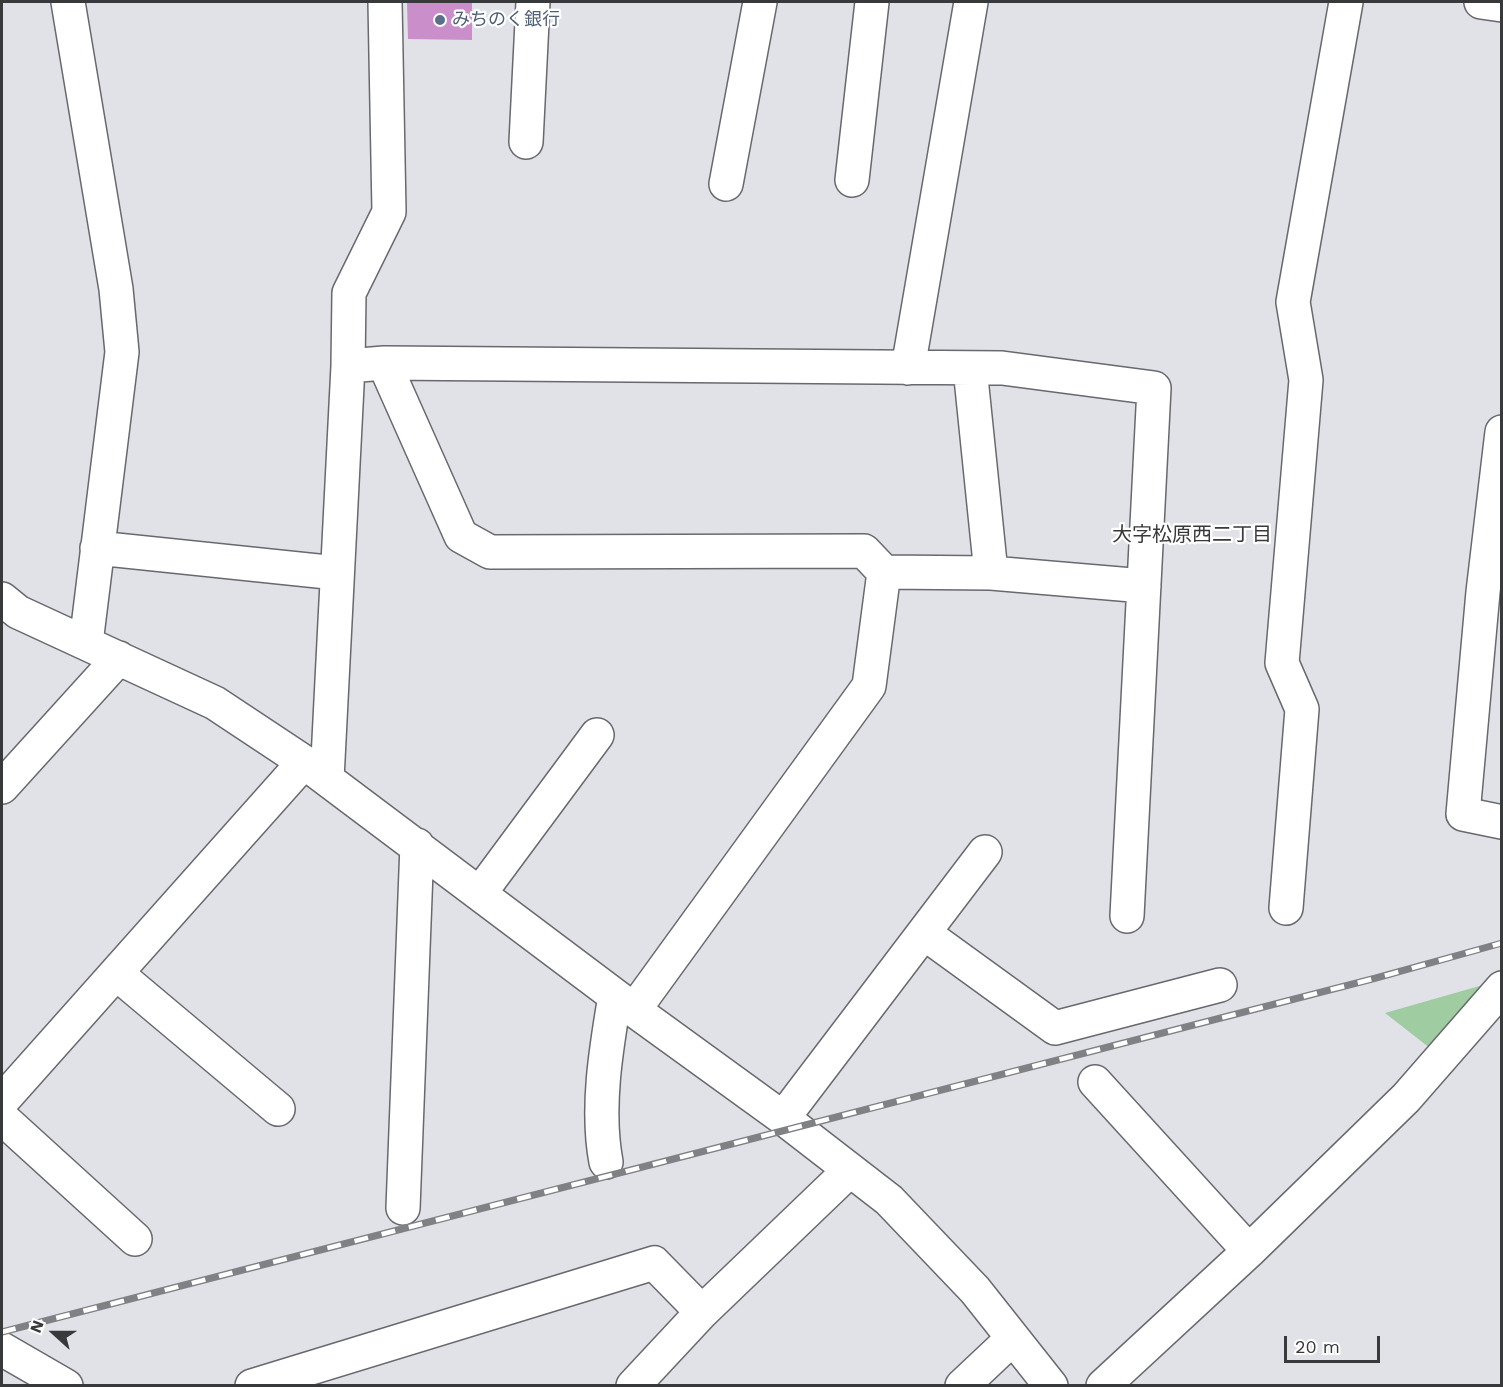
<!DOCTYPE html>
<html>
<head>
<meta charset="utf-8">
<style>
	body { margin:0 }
	#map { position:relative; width:1503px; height:1387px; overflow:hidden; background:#e0e2e8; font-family:"Work Sans",sans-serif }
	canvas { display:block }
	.frame { position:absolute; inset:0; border:3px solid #38393b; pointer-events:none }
	.north { position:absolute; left:24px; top:1303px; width:60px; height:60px; -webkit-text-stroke:4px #fff; paint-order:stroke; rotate:291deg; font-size:16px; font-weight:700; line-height:24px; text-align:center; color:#38393b }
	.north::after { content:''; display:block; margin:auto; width:21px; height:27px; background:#38393b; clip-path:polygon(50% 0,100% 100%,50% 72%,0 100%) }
	.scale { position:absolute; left:1284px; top:1336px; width:96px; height:27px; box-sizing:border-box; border:3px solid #38393b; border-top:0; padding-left:8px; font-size:18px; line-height:21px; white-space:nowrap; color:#38393b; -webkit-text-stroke:4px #fff; paint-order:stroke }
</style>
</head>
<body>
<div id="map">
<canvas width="1503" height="1387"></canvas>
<div class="frame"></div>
<div class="north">N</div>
<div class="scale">20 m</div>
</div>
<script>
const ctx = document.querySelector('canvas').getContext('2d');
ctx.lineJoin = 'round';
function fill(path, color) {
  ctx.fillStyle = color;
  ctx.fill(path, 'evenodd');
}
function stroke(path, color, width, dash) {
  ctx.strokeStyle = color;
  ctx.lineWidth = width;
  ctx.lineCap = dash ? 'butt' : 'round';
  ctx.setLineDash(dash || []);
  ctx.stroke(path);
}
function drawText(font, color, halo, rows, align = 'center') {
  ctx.font = font + ' "Work Sans","Noto Sans JP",sans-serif';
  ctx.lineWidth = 4.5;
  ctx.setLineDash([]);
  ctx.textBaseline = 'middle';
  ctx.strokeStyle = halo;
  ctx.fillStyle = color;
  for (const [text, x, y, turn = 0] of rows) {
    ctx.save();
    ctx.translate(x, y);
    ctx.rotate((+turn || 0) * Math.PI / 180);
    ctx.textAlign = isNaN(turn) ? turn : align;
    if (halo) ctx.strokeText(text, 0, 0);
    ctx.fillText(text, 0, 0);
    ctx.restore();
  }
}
fill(new Path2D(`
	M 1490,983 L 1435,1052 L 1385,1013 Z`), '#9fcca0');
fill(new Path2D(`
	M 407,2 L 472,2 L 472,40 L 408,39 Z`), '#ca8ecb');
const minor = new Path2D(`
	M 68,2 L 116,289 L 122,352 L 86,643
	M 526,142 L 533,2
	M 852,180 L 872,2
	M 726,184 L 760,2
	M 384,363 L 461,536 L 490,552 L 864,551 L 884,572 L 991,573 L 1144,586
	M 348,366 L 384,363 L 1002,368 L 1154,388 L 1127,916
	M 908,368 L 971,2
	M 970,368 L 991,573
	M 1502,432 L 1483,592 L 1463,814 L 1502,822
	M 97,548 L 337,573
	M 2,599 L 18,612 L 215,703 L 304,762 L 634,1010 L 783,1118 L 889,1200 L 975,1290 L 1051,1386
	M 327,779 L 348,366 L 349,293 L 389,212 L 385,2
	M 2,787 L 119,658
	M 480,893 L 597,735
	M 1286,908 L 1302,709 L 1282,663 L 1306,380 L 1293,302 L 1346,2
	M 924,933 L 1055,1028 L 1220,985
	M 116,973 L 278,1109
	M 634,1010 L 869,686 L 884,572
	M 1095,1082 L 1249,1251
	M 2,1101 L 304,762
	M 2,1118 L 135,1239
	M 783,1118 L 985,852
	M 606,1162 C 596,1109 606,1049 615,996
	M 403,1208 L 417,845
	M 252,1386 L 654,1263 L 702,1312
	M 633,1386 L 702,1312 L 850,1170
	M 962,1386 L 1013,1338
	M 1103,1386 L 1249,1251 L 1406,1098 L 1502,988`);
const tertiary = new Path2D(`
	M 2,1349 L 66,1386`);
const secondary = new Path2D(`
	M 1481,2 L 1502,5`);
stroke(minor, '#67696e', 36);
stroke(tertiary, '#67696e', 36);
stroke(secondary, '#67696e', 36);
stroke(minor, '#fff', 33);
stroke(tertiary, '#fff', 33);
stroke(secondary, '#fff', 33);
const rail = new Path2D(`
	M 2,1332 L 1376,978 L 1502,943`);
stroke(rail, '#808185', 7);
stroke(rail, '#fff', 4.5, [14]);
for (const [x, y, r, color] of [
	[440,20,6,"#5c6f8a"]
]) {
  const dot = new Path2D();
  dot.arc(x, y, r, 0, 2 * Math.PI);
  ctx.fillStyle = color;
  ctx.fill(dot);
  stroke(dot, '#fff', 2);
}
drawText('18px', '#4e5e75', '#fff', [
	["みちのく銀行",452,20]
], 'left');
drawText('20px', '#38393b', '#fff', [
	["大字松原西二丁目",1192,535]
]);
</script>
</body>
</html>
